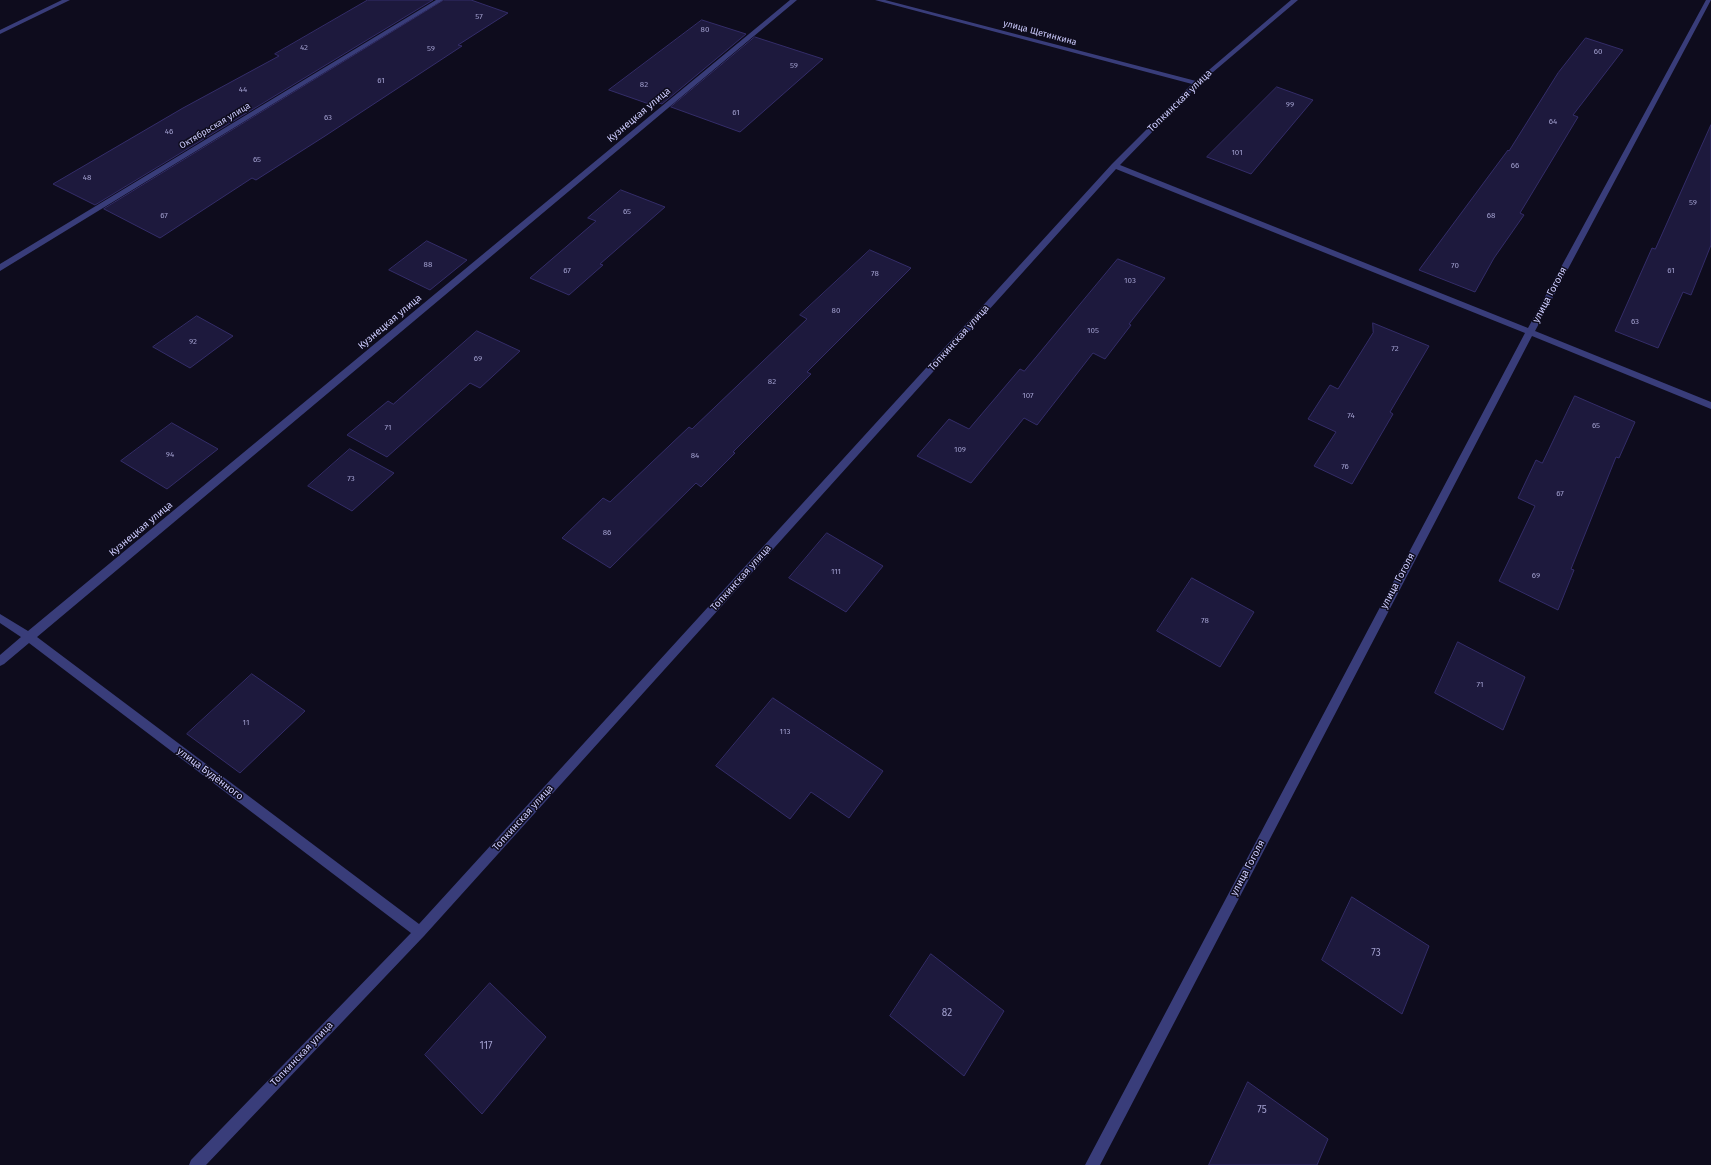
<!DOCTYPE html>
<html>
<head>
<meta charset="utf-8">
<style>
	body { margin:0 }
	canvas { display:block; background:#0e0c1d }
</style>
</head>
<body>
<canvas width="1711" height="1165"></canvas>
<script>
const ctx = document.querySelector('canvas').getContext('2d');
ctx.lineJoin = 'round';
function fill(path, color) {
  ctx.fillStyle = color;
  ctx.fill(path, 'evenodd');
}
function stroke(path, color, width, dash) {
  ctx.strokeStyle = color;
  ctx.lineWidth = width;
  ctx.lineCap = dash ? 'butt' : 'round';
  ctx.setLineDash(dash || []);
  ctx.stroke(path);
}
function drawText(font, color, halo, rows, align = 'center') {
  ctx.font = font + ' "Fira Sans",sans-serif';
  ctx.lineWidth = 3;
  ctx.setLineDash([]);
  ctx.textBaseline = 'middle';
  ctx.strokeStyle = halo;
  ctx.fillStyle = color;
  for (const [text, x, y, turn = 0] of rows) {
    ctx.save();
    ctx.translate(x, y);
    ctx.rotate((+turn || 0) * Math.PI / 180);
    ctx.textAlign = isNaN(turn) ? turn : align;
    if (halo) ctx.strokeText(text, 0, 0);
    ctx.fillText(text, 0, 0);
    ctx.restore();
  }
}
const building = new Path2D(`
	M 368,0 L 433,0 L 95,205 L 53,184 L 183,108 L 279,56 L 275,54 Z
	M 444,0 L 471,0 L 508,13 L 458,45 L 462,46 L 325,136 L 256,180 L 252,178 L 160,238 L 104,209 Z
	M 702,20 L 746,34 L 662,104 L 653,101 L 649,104 L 609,90 Z
	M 755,37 L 823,59 L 740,132 L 671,107 Z
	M 1586,38 L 1623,50 L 1573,115 L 1578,117 L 1520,213 L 1524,215 L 1494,258 L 1475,292 L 1419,270 L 1508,150 L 1509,151 L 1558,73 Z
	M 1277,87 L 1313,100 L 1251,174 L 1207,157 Z
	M 1711,125 L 1711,245 L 1691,295 L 1683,292 L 1658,348 L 1615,331 L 1652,248 L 1655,249 Z
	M 621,190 L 665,207 L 600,264 L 603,265 L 569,295 L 530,278 L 596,221 L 588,218 Z
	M 427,241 L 467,260 L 430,290 L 389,270 Z
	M 870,250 L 911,268 L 807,372 L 811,374 L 733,452 L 735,453 L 701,487 L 696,483 L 610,568 L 562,538 L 603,498 L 610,502 L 689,427 L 692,429 L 807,319 L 800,315 Z
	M 1118,259 L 1165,278 L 1129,324 L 1131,325 L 1105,359 L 1093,353 L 1037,425 L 1024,418 L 971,483 L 917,456 L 949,419 L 969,429 L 1020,369 L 1024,371 Z
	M 197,316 L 233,336 L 190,368 L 153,347 Z
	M 1373,323 L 1429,346 L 1390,412 L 1393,414 L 1352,484 L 1314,466 L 1336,432 L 1308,419 L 1330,385 L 1338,389 L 1373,333 Z
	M 477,331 L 520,351 L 480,388 L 470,383 L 387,457 L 347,435 L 388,401 L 393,404 Z
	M 1575,396 L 1635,422 L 1619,458 L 1616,457 L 1571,569 L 1574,570 L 1558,610 L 1499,581 L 1535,506 L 1518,498 L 1536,460 L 1542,463 Z
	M 172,423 L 218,449 L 167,489 L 121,461 Z
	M 350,449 L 394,473 L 352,511 L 308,486 Z
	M 827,533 L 883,566 L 846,612 L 789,578 Z
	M 1192,578 L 1254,612 L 1220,667 L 1157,631 Z
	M 1458,642 L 1525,677 L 1503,730 L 1435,693 Z
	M 252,674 L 305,711 L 240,773 L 187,734 Z
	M 773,698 L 883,771 L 849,818 L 811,792 L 790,819 L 716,766 Z
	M 1352,897 L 1429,946 L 1402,1014 L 1322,960 Z
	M 931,954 L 1004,1011 L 964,1076 L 890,1016 Z
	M 490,983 L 546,1037 L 482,1114 L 425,1055 Z
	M 1248,1082 L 1328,1139 L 1317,1165 L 1209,1165 Z`);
fill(building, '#1d193d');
stroke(building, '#332c68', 1);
fill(new Path2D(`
	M 62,0 L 70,0 L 0,34 L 0,30 Z
	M 436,0 L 443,0 L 0,271 L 0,264 Z
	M 790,0 L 797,0 L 37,637 L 419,924 L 1112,164 L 1192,84 L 875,0 L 885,0 L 1196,81 L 1291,0 L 1298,0 L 1199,84 L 1120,165 L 1528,328 L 1706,0 L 1711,0 L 1535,331 L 1711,402 L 1711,409 L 1532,336 L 1100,1165 L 1085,1165 L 1525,333 L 1116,169 L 424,936 L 206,1165 L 189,1165 L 191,1160 L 411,933 L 29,643 L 4,664 L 0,666 L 0,655 L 21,637 L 0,623 L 0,614 L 28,631 Z`), '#393d7a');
drawText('8px', '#a09ecd', null, [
	["57",479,17],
	["80",705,30],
	["42",304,48],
	["59",431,49],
	["60",1598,52],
	["59",794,66],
	["61",381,81],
	["82",644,85],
	["44",243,90],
	["99",1290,105],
	["61",736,113],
	["63",328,118],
	["64",1553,122],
	["46",169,132],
	["101",1237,153],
	["65",257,160],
	["66",1515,166],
	["48",87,178],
	["59",1693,203],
	["65",627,212],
	["67",164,216],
	["68",1491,216],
	["88",428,265],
	["70",1455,266],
	["67",567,271],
	["61",1671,271],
	["78",875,274],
	["103",1130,281],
	["80",836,311],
	["63",1635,322],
	["105",1093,331],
	["92",193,342],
	["72",1395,349],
	["69",478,359],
	["82",772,382],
	["107",1028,396],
	["74",1351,416],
	["65",1596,426],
	["71",388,428],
	["109",960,450],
	["94",170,455],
	["84",695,456],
	["76",1345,467],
	["73",351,479],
	["67",1560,494],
	["86",607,533],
	["111",836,572],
	["69",1536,576],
	["78",1205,621],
	["71",1480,685],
	["11",246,723],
	["113",785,732]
]);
drawText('9px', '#cccbfd', '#0e0c1d', [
	["улица Щетинкина",1040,33,15],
	["Октябрьская улица",215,126,-31]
]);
drawText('10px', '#cccbfd', '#0e0c1d', [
	["Топкинская улица",1180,101,-44],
	["Кузнецкая улица",639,115,-40],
	["улица Гоголя",1550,295,-62],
	["Кузнецкая улица",390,322,-40],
	["Топкинская улица",959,338,-48],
	["Кузнецкая улица",141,529,-40],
	["Топкинская улица",741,578,-48],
	["улица Гоголя",1398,581,-62],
	["улица Будённого",210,774,37],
	["Топкинская улица",523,818,-48],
	["улица Гоголя",1248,868,-62],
	["Топкинская улица",302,1054,-46]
]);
drawText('10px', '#a09ecd', null, [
	["73",1376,953],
	["82",947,1013],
	["117",486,1046],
	["75",1262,1110]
]);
</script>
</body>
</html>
